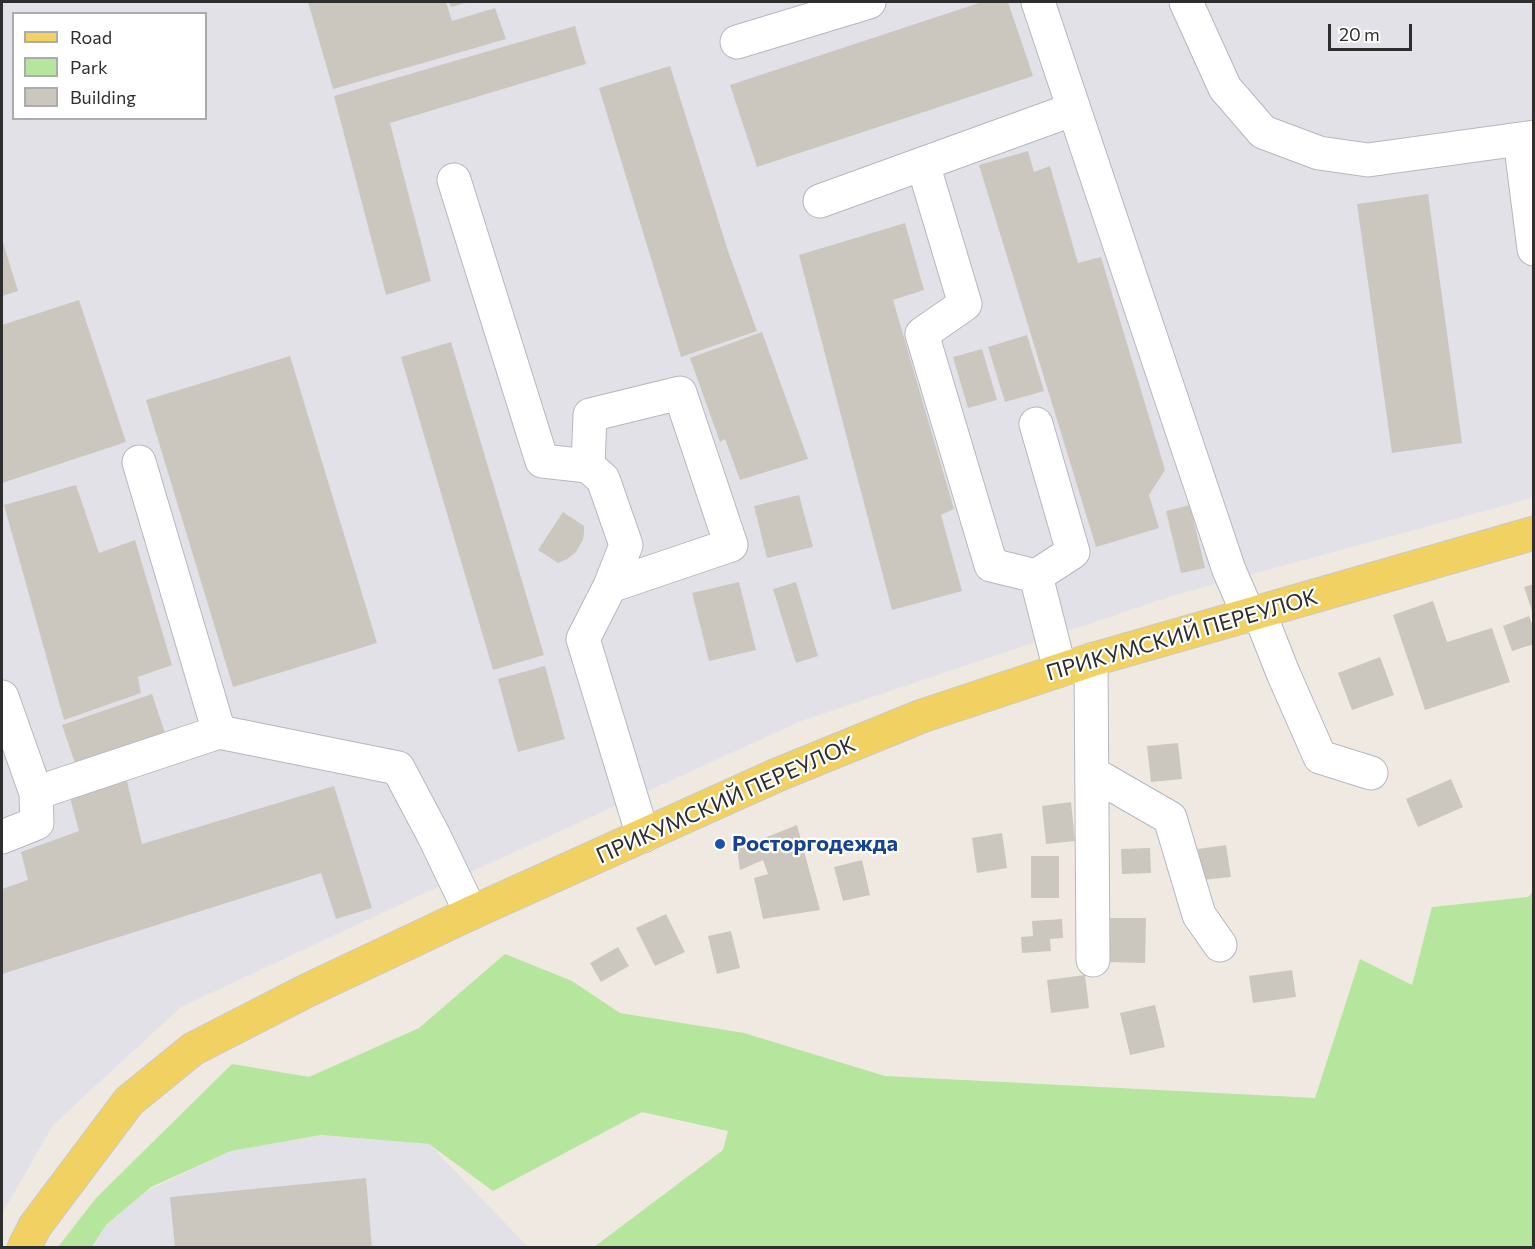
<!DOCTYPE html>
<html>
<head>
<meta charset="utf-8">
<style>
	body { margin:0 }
	#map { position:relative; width:1535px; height:1249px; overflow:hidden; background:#efe9e1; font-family:Commissioner,sans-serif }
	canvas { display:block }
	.frame { position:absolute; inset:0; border:3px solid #2e2e2e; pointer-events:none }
	.legend { position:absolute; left:12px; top:12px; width:195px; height:108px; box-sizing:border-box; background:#fff; border:2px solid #ababab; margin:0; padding:8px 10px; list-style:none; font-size:18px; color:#2e2e2e }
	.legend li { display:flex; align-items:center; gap:12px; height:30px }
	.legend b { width:30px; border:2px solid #ababab }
	.scale { position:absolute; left:1328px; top:24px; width:84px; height:27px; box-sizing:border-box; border:3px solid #2e2e2e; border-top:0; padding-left:8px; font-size:18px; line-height:21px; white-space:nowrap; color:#2e2e2e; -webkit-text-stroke:4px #fff; paint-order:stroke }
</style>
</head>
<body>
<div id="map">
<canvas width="1535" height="1249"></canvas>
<div class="frame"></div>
<ul class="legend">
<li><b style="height:8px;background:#f2d163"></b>Road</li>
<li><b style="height:16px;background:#b6e59e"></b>Park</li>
<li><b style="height:16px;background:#cbc7bf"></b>Building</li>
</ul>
<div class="scale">20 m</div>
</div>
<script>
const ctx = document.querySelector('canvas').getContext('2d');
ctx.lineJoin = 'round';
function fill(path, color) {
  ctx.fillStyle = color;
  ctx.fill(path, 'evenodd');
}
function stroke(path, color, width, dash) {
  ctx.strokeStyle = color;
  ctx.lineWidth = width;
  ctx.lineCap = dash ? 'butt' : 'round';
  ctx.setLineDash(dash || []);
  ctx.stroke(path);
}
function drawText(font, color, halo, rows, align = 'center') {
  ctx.font = font + ' Commissioner,sans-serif';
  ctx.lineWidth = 4.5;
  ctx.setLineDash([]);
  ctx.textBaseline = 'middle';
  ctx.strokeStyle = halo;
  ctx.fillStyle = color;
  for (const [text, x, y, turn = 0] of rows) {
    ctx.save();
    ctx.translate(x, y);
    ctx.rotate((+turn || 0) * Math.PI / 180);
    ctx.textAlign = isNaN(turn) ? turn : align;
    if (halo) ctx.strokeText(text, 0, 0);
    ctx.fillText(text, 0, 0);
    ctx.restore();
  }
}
fill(new Path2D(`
	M 2,2 L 1533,2 L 1534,494 L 1532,498 L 1175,595 L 801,721 L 427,892 L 181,1007 L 53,1125 L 2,1214 ZM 14,14 L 206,14 L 206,118 L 14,118 Z
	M 321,1135 L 429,1144 L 528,1247 L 92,1248 L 106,1225 L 145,1192 L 231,1151 Z`), '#e3e1e8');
fill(new Path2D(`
	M 1533,892 L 1533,1247 L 594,1247 L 723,1150 L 728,1131 L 642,1112 L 493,1191 L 429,1144 L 321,1135 L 231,1151 L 151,1187 L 106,1225 L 92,1247 L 58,1247 L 96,1198 L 232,1064 L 309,1077 L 419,1028 L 505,954 L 572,981 L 620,1013 L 744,1033 L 885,1076 L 1315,1098 L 1360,959 L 1412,985 L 1432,907 L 1528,897 Z`), '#b6e59e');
fill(new Path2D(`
	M 308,2 L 446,2 L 452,21 L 495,8 L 506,39 L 333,89 Z
	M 449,2 L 468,2 L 451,7 Z
	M 982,2 L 1008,2 L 1033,76 L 757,167 L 730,85 Z
	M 575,26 L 586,64 L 390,123 L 431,281 L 386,295 L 334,96 Z
	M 670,66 L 728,251 L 757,331 L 681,357 L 599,88 Z
	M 1028,151 L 1034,172 L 1050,166 L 1078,263 L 1101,257 L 1165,470 L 1149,495 L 1159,528 L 1096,547 L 979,165 Z
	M 1428,194 L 1462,443 L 1392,453 L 1357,204 Z
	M 905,223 L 924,290 L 893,300 L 954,509 L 941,515 L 962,591 L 892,610 L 799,255 Z
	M 2,239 L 18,291 L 2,296 Z
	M 79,300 L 126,442 L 2,483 L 2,325 Z
	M 762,332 L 808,459 L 740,480 L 725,439 L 720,442 L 690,358 Z
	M 1027,335 L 1044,391 L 1005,402 L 988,347 Z
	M 451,342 L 544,655 L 493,670 L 401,357 Z
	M 982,349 L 997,400 L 968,408 L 953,357 Z
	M 290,356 L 377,643 L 233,687 L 146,400 Z
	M 76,485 L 99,553 L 135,540 L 172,665 L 138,677 L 141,693 L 64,720 L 4,505 Z
	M 799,495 L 813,547 L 767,558 L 754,506 Z
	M 1190,505 L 1205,568 L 1181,573 L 1166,511 Z
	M 563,512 L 584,526 L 584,533 L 583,540 L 576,552 L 567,559 L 558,563 L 538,550 Z
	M 739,582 L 756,650 L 709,661 L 692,593 Z
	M 796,582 L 818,656 L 796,663 L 773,589 Z
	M 1534,584 L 1534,614 L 1533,614 L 1524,587 Z
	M 1433,601 L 1447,642 L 1492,628 L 1510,682 L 1425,710 L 1393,615 Z
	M 1529,616 L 1534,629 L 1534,644 L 1512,651 L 1503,626 Z
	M 1380,657 L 1394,695 L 1352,710 L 1338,673 Z
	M 545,666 L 565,739 L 518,752 L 498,679 Z
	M 152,694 L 166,736 L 76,766 L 62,725 Z
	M 1178,743 L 1182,779 L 1151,782 L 1147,746 Z
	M 1451,779 L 1463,807 L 1418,827 L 1406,799 Z
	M 127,781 L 142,844 L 334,786 L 372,908 L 336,919 L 321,873 L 2,974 L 2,889 L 28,880 L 21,852 L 79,831 L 70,798 Z
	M 1071,802 L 1075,841 L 1046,844 L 1042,806 Z
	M 797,825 L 820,910 L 763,919 L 754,878 L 768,874 L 763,860 L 740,870 L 737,849 Z
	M 1002,833 L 1007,868 L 977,873 L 972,838 Z
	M 1226,845 L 1231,877 L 1202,880 L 1198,849 Z
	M 1150,848 L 1151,873 L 1122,874 L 1121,849 Z
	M 1031,856 L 1059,856 L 1059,898 L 1031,898 Z
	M 862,860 L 870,895 L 843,901 L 834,867 Z
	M 666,914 L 685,952 L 655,966 L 636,928 Z
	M 1108,918 L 1146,918 L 1145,963 L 1107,962 Z
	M 1062,919 L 1063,938 L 1050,939 L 1051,951 L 1022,953 L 1021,937 L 1033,936 L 1032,921 Z
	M 731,931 L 740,968 L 717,974 L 708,936 Z
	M 618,947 L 629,966 L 601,982 L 590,963 Z
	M 1292,970 L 1296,997 L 1253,1003 L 1249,976 Z
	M 1085,975 L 1089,1008 L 1051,1013 L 1047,980 Z
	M 1155,1005 L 1165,1047 L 1130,1055 L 1120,1013 Z
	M 366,1178 L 372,1248 L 175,1248 L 170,1197 Z`), '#cbc7bf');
const minor = new Path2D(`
	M 1038,2 L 1229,570 L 1249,616
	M 1186,2 L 1225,88 L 1263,132 L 1319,153 L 1368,160 L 1520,139
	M 737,42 L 869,2
	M 1534,137 L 1520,139 L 1534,249
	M 923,164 L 965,304 L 922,334 L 991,565 L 1036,576 L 1060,670
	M 454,180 L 542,461 L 588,466 L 603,479 L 626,545 L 610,586 L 583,639 L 643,836
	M 820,201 L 1074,109
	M 1036,424 L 1073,552 L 1036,576
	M 139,462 L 219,732
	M 588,466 L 590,415 L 680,393 L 731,545 L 610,586
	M 1259,612 L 1283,673 L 1320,757 L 1371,773
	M 1091,660 L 1093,960
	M 2,697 L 36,793 L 219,732 L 398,768 L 434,836 L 471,913
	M 1092,773 L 1170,818 L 1199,915 L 1220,945
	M 2,837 L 37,823 L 36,793`);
const major = new Path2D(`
	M 24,1248 L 35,1226 L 129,1101 L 193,1049 L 306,991 L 471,913 L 777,775 L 922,716 L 1091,660 L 1534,533`);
stroke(minor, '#b4b7c1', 35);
stroke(major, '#c9c9c9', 35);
stroke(minor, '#fff', 33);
stroke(major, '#f2d163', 33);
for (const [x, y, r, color] of [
	[720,844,6,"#1a4fb4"]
]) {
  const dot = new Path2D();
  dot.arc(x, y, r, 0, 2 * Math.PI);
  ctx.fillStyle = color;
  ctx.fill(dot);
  stroke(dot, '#fff', 2);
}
drawText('22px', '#2e2e2e', '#fff', [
	["ПРИКУМСКИЙ ПЕРЕУЛОК",1182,635,-16],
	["ПРИКУМСКИЙ ПЕРЕУЛОК",726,800,-24]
]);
drawText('bold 22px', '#164399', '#fff', [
	["Росторгодежда",732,844]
], 'left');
</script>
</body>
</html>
